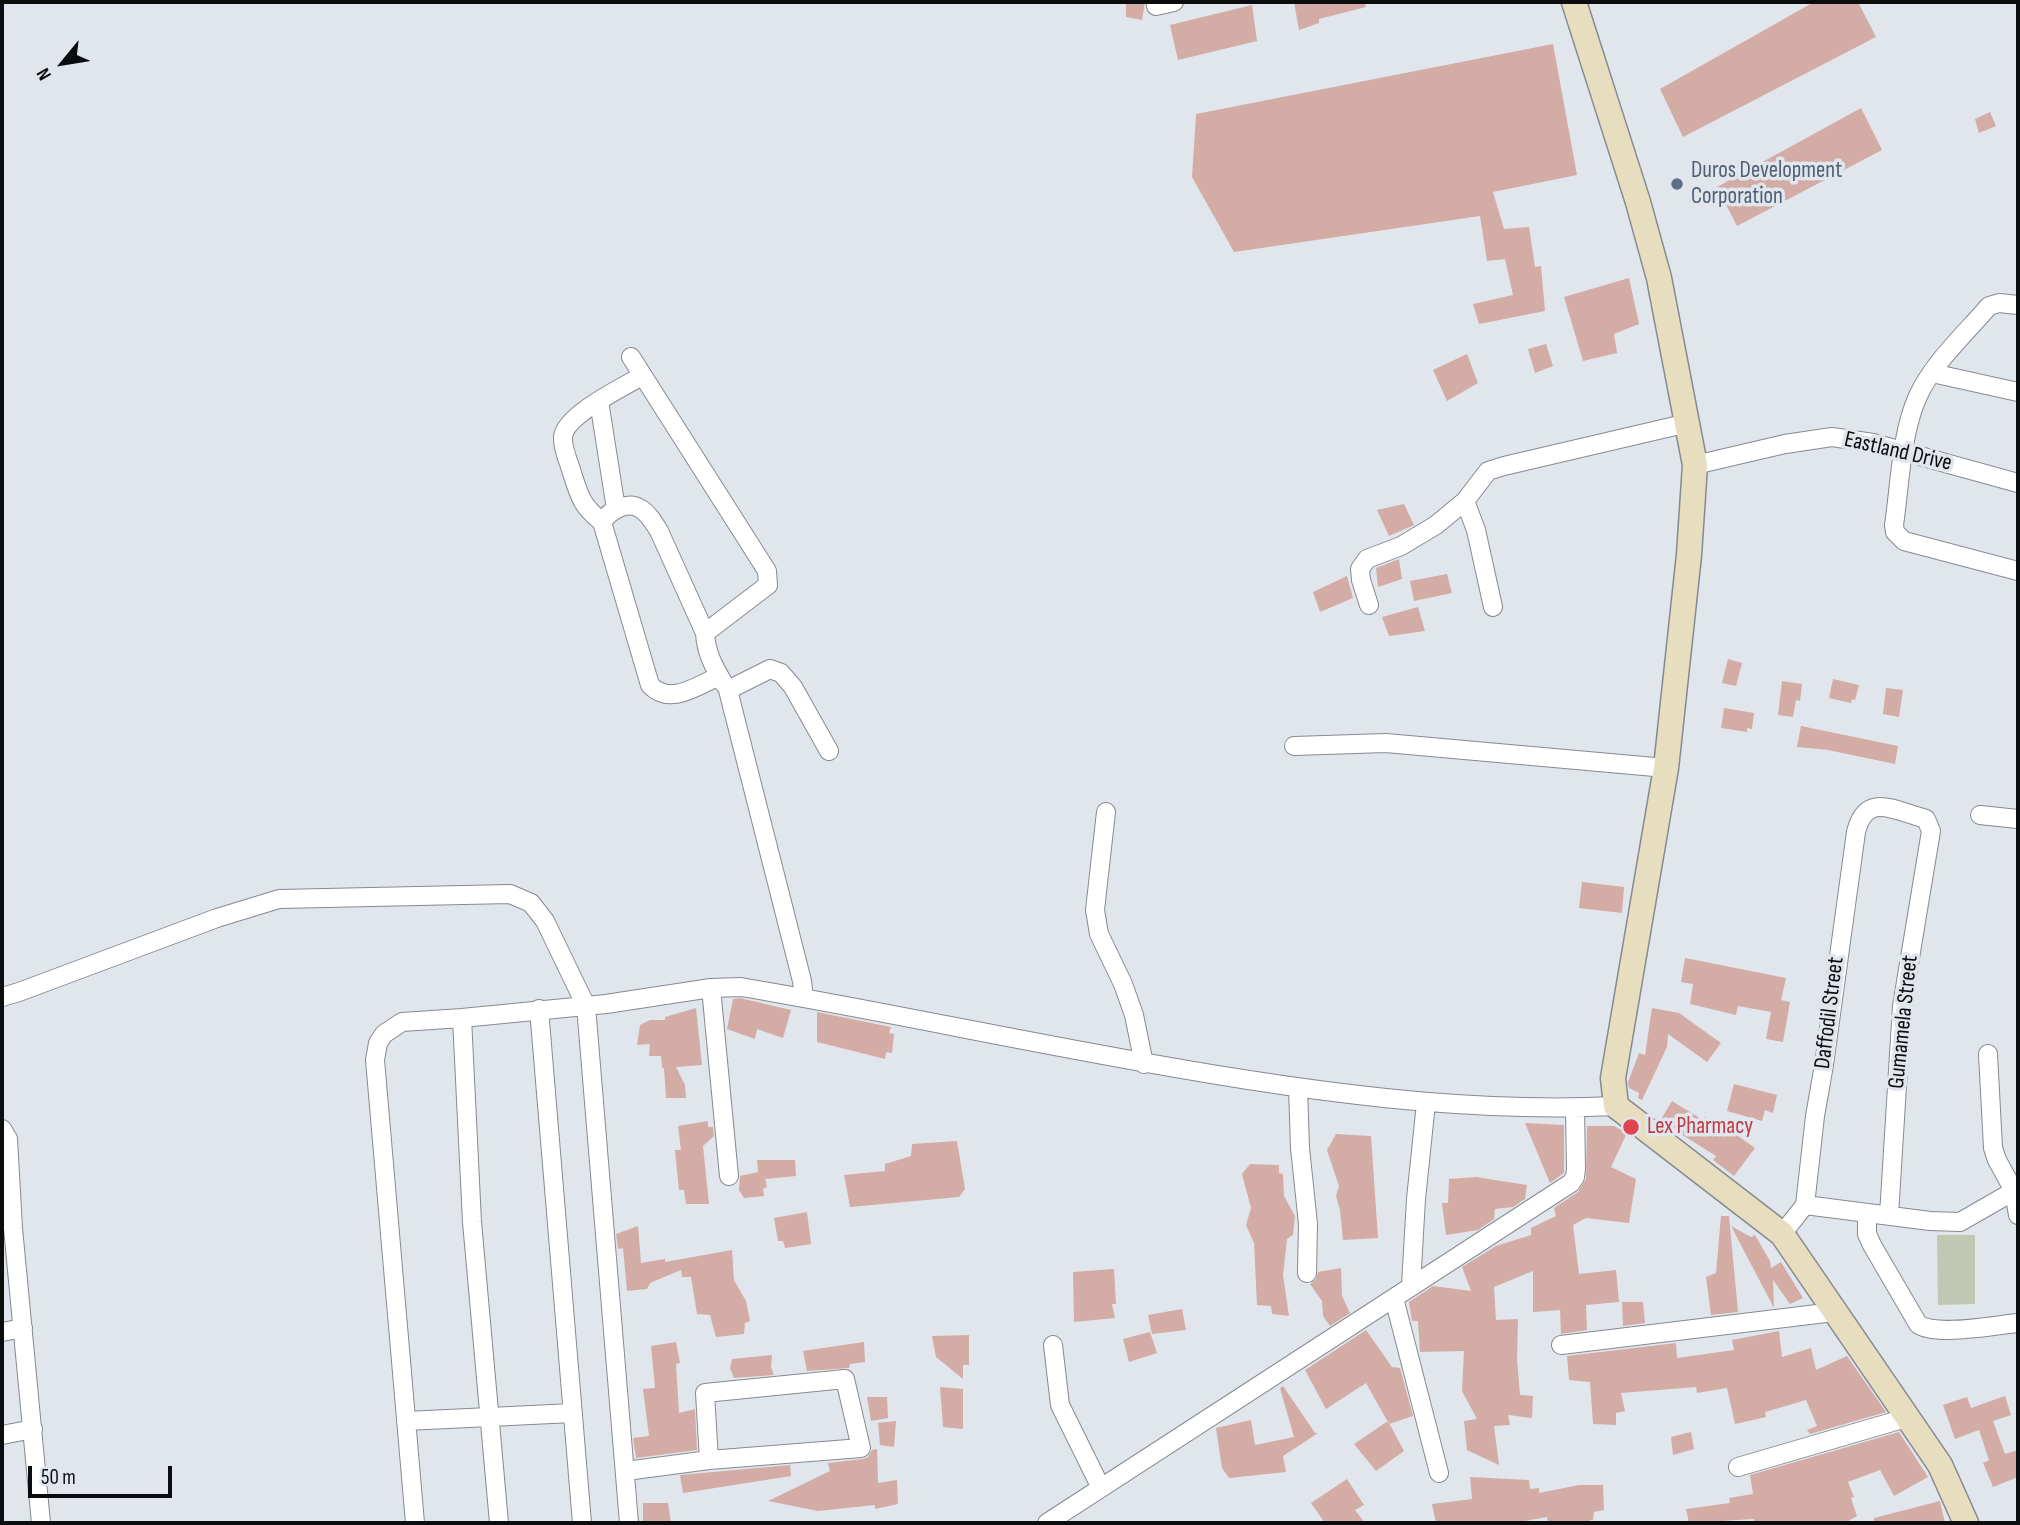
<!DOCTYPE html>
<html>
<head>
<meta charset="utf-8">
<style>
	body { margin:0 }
	#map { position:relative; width:2020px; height:1525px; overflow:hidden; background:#e1e6ec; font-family:"Sofia Sans Condensed",sans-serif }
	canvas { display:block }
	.frame { position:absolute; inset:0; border:4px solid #0a0c0e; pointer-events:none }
	.north { position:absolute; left:28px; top:28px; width:70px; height:70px; -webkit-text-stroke:5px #e1e6ec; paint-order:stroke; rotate:240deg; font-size:19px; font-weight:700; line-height:28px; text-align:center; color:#0a0c0e }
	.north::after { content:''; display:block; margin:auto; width:24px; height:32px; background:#0a0c0e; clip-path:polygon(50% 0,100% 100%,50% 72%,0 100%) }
	.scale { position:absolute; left:28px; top:1466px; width:144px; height:32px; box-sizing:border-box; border:4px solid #0a0c0e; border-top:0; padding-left:9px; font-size:21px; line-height:24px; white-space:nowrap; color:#0a0c0e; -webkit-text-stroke:5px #e1e6ec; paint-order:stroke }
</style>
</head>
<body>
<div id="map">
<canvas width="2020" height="1525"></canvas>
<div class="frame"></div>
<div class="north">N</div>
<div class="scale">50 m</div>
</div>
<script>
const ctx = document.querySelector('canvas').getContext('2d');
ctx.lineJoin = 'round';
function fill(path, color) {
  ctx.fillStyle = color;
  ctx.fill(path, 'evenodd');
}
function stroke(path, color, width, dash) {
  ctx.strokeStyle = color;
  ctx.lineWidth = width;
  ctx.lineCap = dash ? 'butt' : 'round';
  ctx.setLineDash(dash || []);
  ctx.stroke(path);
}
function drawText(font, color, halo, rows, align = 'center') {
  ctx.font = font + ' "Sofia Sans Condensed",sans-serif';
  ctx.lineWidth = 7;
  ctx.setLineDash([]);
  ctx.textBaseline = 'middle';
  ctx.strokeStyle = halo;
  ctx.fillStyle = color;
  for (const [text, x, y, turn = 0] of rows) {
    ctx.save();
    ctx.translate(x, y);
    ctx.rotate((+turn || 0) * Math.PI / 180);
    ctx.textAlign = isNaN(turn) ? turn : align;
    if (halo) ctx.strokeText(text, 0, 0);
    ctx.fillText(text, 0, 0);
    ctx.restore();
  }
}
fill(new Path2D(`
	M 1937,1235 L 1975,1235 L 1975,1304 L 1938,1305 Z`), '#c2c7b1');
fill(new Path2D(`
	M 1126,2 L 1145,2 L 1142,20 L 1126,17 Z
	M 1294,2 L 1365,2 L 1366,7 L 1319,19 L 1319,23 L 1299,30 Z
	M 1814,2 L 1858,2 L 1876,37 L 1683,137 L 1660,89 Z
	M 1252,5 L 1257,41 L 1178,60 L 1170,25 Z
	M 1553,44 L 1577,175 L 1493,192 L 1504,229 L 1529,227 L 1535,267 L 1541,266 L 1545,311 L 1479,324 L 1473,304 L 1513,295 L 1505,259 L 1487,261 L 1480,216 L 1234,252 L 1192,177 L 1196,114 Z
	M 1861,108 L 1882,150 L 1737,226 L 1717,187 Z
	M 1990,112 L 1996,126 L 1979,133 L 1975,119 Z
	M 1629,278 L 1639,324 L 1614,334 L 1617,353 L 1583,361 L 1564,297 Z
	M 1546,344 L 1553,366 L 1535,373 L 1528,349 Z
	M 1467,354 L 1478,383 L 1447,401 L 1433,370 Z
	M 1404,504 L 1414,525 L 1389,536 L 1377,510 Z
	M 1399,559 L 1402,579 L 1378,587 L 1376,568 Z
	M 1447,574 L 1452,593 L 1414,601 L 1410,581 Z
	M 1347,576 L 1353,598 L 1320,612 L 1313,592 Z
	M 1418,607 L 1425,631 L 1389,636 L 1382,617 Z
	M 1728,659 L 1742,663 L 1736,686 L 1722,683 Z
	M 1833,679 L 1859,685 L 1855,700 L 1852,699 L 1851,703 L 1829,698 Z
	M 1782,681 L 1802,684 L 1800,701 L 1796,700 L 1793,717 L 1778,715 Z
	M 1886,688 L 1903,690 L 1899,717 L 1883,714 Z
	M 1724,708 L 1754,713 L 1752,729 L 1747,728 L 1747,732 L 1721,728 Z
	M 1801,726 L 1898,746 L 1895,764 L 1828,750 L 1797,747 Z
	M 1582,882 L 1624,887 L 1622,913 L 1579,908 Z
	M 1685,958 L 1786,978 L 1781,1000 L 1790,1002 L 1783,1042 L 1766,1039 L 1771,1012 L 1738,1006 L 1736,1015 L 1690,1004 L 1693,984 L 1681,982 Z
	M 740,998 L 791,1010 L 783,1038 L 757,1029 L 755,1039 L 727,1029 L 733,999 Z
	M 696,1008 L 702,1065 L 676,1067 L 685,1085 L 686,1098 L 666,1098 L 664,1068 L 662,1068 L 661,1056 L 649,1056 L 650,1044 L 637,1045 L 640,1025 L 650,1020 L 665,1020 L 665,1017 Z
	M 1652,1008 L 1679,1013 L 1721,1043 L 1707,1062 L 1668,1034 L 1667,1047 L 1642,1100 L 1638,1098 L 1639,1093 L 1629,1088 L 1628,1082 L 1639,1053 L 1645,1055 Z
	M 817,1012 L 891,1027 L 889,1033 L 894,1034 L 892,1053 L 886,1052 L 885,1059 L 817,1042 Z
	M 1734,1084 L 1777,1095 L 1773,1113 L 1765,1110 L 1762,1121 L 1727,1111 Z
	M 1672,1101 L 1703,1120 L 1705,1117 L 1722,1129 L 1723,1125 L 1755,1148 L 1734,1176 L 1713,1160 L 1716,1156 L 1660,1121 Z
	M 708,1121 L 708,1127 L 713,1127 L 714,1136 L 703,1146 L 709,1204 L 686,1204 L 684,1190 L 679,1190 L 675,1150 L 681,1150 L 678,1126 Z
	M 1525,1123 L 1564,1125 L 1564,1173 L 1550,1183 Z
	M 1587,1126 L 1614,1126 L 1627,1133 L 1611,1167 L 1636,1179 L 1629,1223 L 1586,1218 L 1573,1225 L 1579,1274 L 1616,1270 L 1619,1302 L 1586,1305 L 1587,1330 L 1561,1334 L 1560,1310 L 1533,1312 L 1533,1271 L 1494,1287 L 1496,1320 L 1518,1319 L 1517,1359 L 1520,1395 L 1533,1396 L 1532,1418 L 1508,1415 L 1510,1425 L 1494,1426 L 1499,1465 L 1467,1450 L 1464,1421 L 1477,1419 L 1462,1391 L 1464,1351 L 1420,1352 L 1418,1321 L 1412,1321 L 1409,1302 L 1433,1286 L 1471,1291 L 1462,1267 L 1496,1246 L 1531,1235 L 1531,1228 L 1556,1216 L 1554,1208 L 1578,1192 L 1586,1179 Z
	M 1336,1134 L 1371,1136 L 1378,1238 L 1343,1240 L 1340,1210 L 1336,1196 L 1339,1186 L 1327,1150 Z
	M 957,1141 L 965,1189 L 959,1197 L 850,1207 L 844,1175 L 885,1171 L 885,1164 L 911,1156 L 912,1144 Z
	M 757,1160 L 795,1160 L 796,1176 L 765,1179 L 767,1187 L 763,1189 L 764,1196 L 744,1198 L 739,1190 L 740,1176 L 758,1172 Z
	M 1250,1164 L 1279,1165 L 1279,1173 L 1283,1174 L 1284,1196 L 1295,1216 L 1293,1235 L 1287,1239 L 1283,1275 L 1289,1316 L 1272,1314 L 1271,1306 L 1257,1305 L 1254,1243 L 1246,1225 L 1251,1208 L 1242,1174 Z
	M 1476,1177 L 1527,1185 L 1525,1199 L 1513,1207 L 1495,1209 L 1494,1219 L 1478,1230 L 1446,1235 L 1442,1203 L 1448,1203 L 1449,1179 Z
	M 807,1212 L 811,1244 L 785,1248 L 783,1241 L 778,1241 L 774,1218 Z
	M 1721,1216 L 1729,1216 L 1738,1312 L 1711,1315 L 1706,1277 L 1716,1273 Z
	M 638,1226 L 641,1263 L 665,1259 L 665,1262 L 732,1250 L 734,1280 L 746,1301 L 750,1321 L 745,1323 L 744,1334 L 716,1337 L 710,1315 L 697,1314 L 691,1277 L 682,1277 L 681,1270 L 650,1283 L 647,1289 L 627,1291 L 623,1248 L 618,1249 L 616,1234 Z
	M 1731,1226 L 1751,1237 L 1755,1235 L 1770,1261 L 1771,1268 L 1781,1262 L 1803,1298 L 1790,1304 L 1773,1280 L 1774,1308 Z
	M 1341,1268 L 1342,1296 L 1350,1313 L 1330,1326 L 1323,1316 L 1322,1301 L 1310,1284 L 1316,1279 L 1318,1272 Z
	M 1114,1269 L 1116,1304 L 1112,1304 L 1115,1318 L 1074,1322 L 1073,1272 Z
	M 1622,1302 L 1643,1302 L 1645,1323 L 1623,1326 Z
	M 1182,1309 L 1186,1330 L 1152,1334 L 1148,1315 Z
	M 1366,1330 L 1392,1367 L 1400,1368 L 1413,1416 L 1389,1424 L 1366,1383 L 1326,1409 L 1305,1370 Z
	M 1779,1331 L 1782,1357 L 1811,1348 L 1816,1370 L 1847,1356 L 1886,1412 L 1810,1434 L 1807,1430 L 1817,1426 L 1806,1400 L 1765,1412 L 1766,1417 L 1735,1424 L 1727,1388 L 1697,1393 L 1696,1387 L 1621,1393 L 1625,1411 L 1616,1413 L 1616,1425 L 1593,1424 L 1590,1382 L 1569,1380 L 1567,1356 L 1676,1343 L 1677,1358 L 1734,1350 L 1732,1340 Z
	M 1150,1332 L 1157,1353 L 1129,1362 L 1123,1339 Z
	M 969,1335 L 969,1365 L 963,1365 L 963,1379 L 936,1357 L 932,1336 Z
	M 676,1342 L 680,1363 L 676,1364 L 679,1413 L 695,1409 L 697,1450 L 636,1458 L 633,1438 L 649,1436 L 643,1389 L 655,1388 L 651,1346 Z
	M 864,1342 L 865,1362 L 850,1364 L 849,1368 L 807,1371 L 803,1351 Z
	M 772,1355 L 771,1367 L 774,1375 L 734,1378 L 730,1368 L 732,1359 Z
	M 1283,1386 L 1315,1433 L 1318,1433 L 1283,1456 L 1286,1472 L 1229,1478 L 1222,1468 L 1216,1428 L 1251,1420 L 1255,1445 L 1294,1437 L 1280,1388 Z
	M 940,1387 L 963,1389 L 963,1429 L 943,1427 Z
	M 2005,1396 L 2011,1415 L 1993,1421 L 2005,1454 L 2018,1450 L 2018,1477 L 1993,1487 L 1983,1463 L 1989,1460 L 1979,1430 L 1955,1439 L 1943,1405 L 1967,1397 L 1971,1408 Z
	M 867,1397 L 887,1397 L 888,1418 L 871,1421 Z
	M 896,1421 L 894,1447 L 880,1445 L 878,1423 Z
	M 1388,1421 L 1404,1451 L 1376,1471 L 1354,1444 Z
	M 1691,1432 L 1694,1449 L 1673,1455 L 1671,1437 Z
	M 1899,1432 L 1928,1477 L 1894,1496 L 1880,1470 L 1848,1482 L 1854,1497 L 1851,1498 L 1857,1516 L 1845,1523 L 1754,1523 L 1754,1519 L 1689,1523 L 1686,1509 L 1730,1503 L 1729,1498 L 1753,1494 L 1750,1475 Z
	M 877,1449 L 878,1483 L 897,1480 L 898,1504 L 875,1509 L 875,1505 L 818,1511 L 768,1501 L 830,1471 L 828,1463 L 863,1459 L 868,1457 L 872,1450 Z
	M 790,1465 L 791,1476 L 683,1493 L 680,1475 Z
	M 1470,1477 L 1529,1480 L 1530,1489 L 1539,1488 L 1539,1493 L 1579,1485 L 1603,1485 L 1604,1510 L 1594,1512 L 1593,1520 L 1590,1520 L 1590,1523 L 1548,1523 L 1547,1517 L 1514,1523 L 1436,1523 L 1432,1504 L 1472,1499 Z
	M 1347,1479 L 1364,1505 L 1355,1510 L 1365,1523 L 1325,1523 L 1311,1503 Z
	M 1940,1501 L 1945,1523 L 1874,1523 L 1874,1518 Z
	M 643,1503 L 668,1503 L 671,1523 L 643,1523 Z`), '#d3aca5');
const street = new Path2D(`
	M 1156,6 L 1174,2
	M 2018,305 L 1999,303 L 1989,306 C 1965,334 1933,363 1918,396 C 1901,433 1900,485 1894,525 L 1895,532 L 1904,541 L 2018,571
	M 631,357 L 767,571 L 768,585 L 705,633 C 706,653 714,667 724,684
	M 1932,373 L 2018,392
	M 599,401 L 616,509
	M 1695,465 L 1785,444 L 1832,437 L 1873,443 L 2018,483
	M 1465,501 L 1476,530 L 1493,607
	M 602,522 C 582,506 580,498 572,473 C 569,462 562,448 563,437 C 565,415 623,387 642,376
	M 1369,605 L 1361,580 L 1360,569 L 1367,559 L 1401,546 L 1436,525 L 1465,501 L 1488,471 L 1504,466 L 1688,423
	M 705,633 L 659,531 C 654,523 649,514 641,509 C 628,500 610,510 602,522 L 650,685 C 670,706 697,686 719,676
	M 1294,746 L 1386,743 L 1666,768
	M 1106,812 L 1095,910 L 1099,934 L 1123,984 L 1134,1015 L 1144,1064
	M 1980,815 L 2018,819
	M 711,988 L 729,1176
	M 2,997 L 19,992 L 217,918 L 279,899 L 510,894 L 531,903 L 545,921 L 586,1006 L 629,1523
	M 804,998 L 802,981 L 728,690 L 770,669 L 781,673 L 793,687 L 829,751
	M 539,1009 L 582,1523
	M 462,1018 L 472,1222 L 499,1523
	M 1988,1054 L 1993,1148 L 1997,1160 L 2014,1191 L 2018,1215
	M 1298,1088 L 1300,1148 L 1308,1224 L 1307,1273
	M 2,1129 L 8,1139 L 13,1228 L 41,1523
	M 1805,1205 L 1815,1116 L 1824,1065 L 1856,832 C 1866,792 1893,810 1923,818 L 1926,819 L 1931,831 L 1902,1006 L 1889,1215
	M 1805,1205 L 1930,1221 L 1960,1222 L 2014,1191 L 2018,1185
	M 1867,1213 L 1867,1234 L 1872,1245 L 1918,1324 C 1935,1337 1996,1325 2018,1323
	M 1782,1234 L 1805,1205
	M 1411,1285 L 1416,1199 L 1426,1103
	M 1394,1298 L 1439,1473
	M 2,1332 L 23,1328
	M 1053,1345 L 1060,1405 L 1101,1488
	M 1561,1345 L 1834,1312
	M 406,1421 L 573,1413
	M 2,1435 L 33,1429
	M 1738,1467 L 1906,1418
	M 626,1471 L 709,1460 L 861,1448 L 845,1379 L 705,1393 L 709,1460
	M 415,1523 L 375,1060 L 378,1043 L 384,1034 L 402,1022 L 462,1018 L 606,1004 L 711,988 L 741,987 C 906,1015 1070,1052 1236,1078 C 1362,1098 1488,1112 1616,1106
	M 1047,1523 L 1571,1183 L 1575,1177 L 1576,1169 L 1575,1108`);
const secondary = new Path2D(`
	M 1574,2 L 1638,202 L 1659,278 L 1695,465 L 1689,555 L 1666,768 L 1613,1078 L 1616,1106 L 1782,1234 L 1940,1465 L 1966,1523`);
stroke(street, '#868a90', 20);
stroke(secondary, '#868a90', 27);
stroke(street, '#fff', 18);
stroke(secondary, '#e7debf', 24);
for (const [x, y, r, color] of [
	[1677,184,7,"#5c6f8a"],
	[1631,1127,9,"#e0444e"]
]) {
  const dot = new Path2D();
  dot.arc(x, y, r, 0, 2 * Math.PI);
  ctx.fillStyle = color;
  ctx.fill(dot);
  stroke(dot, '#e1e6ec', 2.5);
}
drawText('23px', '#4e5e75', '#e1e6ec', [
	["Duros Development",1691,171],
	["Corporation",1691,197]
], 'left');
drawText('23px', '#0a0c0e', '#e1e6ec', [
	["Eastland Drive",1898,452,13],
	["Daffodil Street",1830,1013,-83],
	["Gumamela Street",1904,1022,-84]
]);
drawText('23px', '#be3a42', '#e1e6ec', [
	["Lex Pharmacy",1647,1127]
], 'left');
</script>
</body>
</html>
